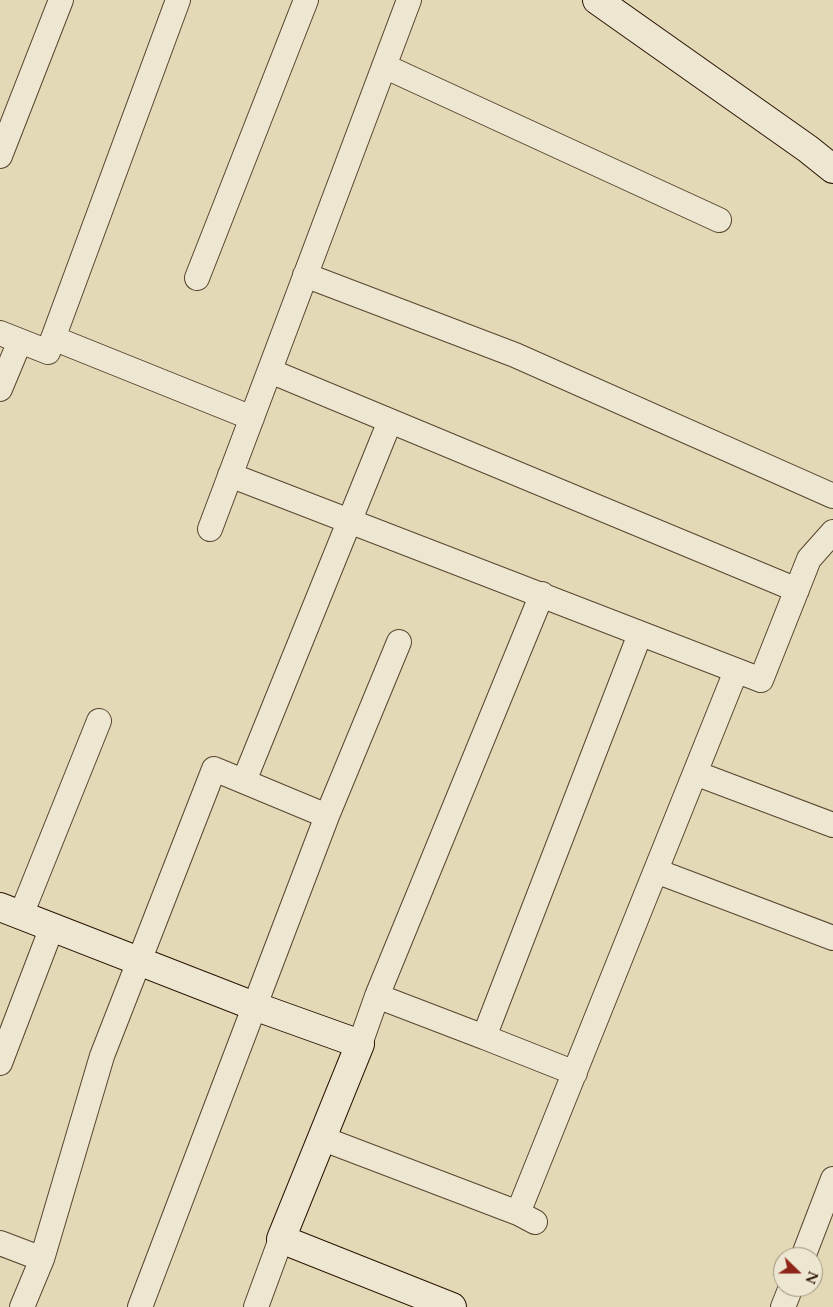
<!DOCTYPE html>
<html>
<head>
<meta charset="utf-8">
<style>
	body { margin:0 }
	#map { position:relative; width:833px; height:1307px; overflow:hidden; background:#e3d9b7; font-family:Cardo,serif }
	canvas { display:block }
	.north { position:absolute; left:773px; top:1247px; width:50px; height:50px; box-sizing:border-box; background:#ede6d0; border:1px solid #9f917d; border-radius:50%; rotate:112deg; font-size:14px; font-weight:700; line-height:20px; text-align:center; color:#291200 }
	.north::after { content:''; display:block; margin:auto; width:18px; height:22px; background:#8f2418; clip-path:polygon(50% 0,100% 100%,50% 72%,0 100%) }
</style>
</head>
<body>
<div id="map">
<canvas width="833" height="1307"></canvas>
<div class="north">N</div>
</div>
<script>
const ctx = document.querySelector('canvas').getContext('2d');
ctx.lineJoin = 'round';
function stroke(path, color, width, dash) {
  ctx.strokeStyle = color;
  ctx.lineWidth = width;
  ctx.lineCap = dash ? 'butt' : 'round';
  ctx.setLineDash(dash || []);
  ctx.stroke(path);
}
const street = new Path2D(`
	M 384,66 L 719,220
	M 0,156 L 61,0
	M 305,275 L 515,355 L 833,496
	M 197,278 L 306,0
	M 0,333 L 48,352 L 178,0
	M 53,338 L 252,418
	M 270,371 L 797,590
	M 0,389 L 20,341
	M 230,475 L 761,680 L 809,559 L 833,532
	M 210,529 L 409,0
	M 695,773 L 833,825
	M 244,781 L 390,421
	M 656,871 L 833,938
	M 21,915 L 99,721
	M 377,996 L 484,1037 L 640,634
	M 484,1037 L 575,1073
	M 360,1044 L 377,996 L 542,594
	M 0,1063 L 52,927
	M 321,1138 L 518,1213 L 535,1222
	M 518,1213 L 736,671
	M 0,1243 L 42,1259
	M 803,1257 L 833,1179
	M 22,1307 L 42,1259 L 102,1056 L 214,769 L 327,816
	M 140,1307 L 327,816 L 399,642
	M 256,1307 L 281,1239
	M 783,1307 L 791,1287`);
const secondary = new Path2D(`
	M 597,0 L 808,149 L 833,169
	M 0,907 L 254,1006 L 360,1044 L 281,1239 L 452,1307`);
stroke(street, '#58442e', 26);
stroke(secondary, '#291200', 30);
stroke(street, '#ede6d0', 24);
stroke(secondary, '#ede6d0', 28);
</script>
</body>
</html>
